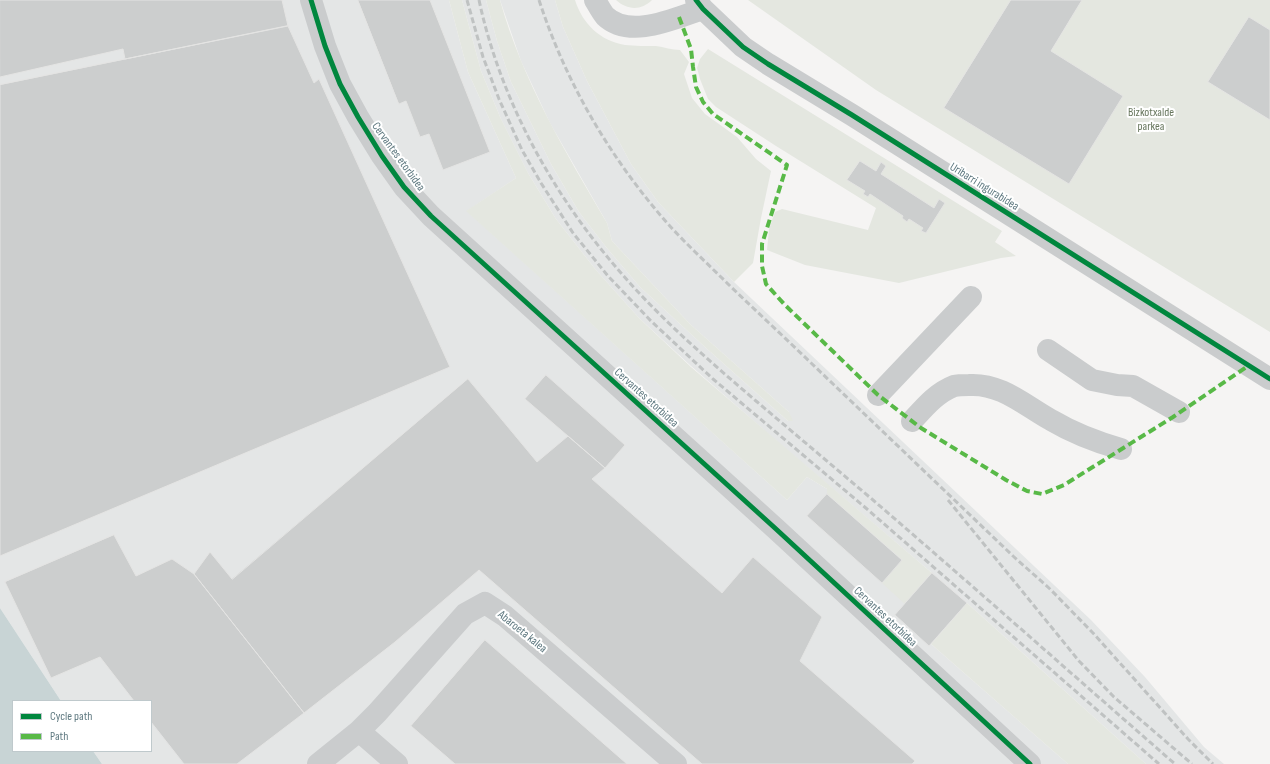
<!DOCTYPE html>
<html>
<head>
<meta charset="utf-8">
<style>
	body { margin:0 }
	#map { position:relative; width:1270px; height:764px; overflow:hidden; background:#f5f4f3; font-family:"Sofia Sans Condensed",sans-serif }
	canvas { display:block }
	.legend { position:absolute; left:12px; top:700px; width:140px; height:52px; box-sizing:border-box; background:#fff; border:1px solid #bfc9cc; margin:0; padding:5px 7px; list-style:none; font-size:12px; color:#5f7980 }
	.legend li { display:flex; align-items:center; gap:8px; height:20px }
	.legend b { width:20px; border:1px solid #bfc9cc }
</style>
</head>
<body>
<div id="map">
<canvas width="1270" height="764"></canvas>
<ul class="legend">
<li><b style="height:5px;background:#00873e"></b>Cycle path</li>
<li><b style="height:5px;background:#58b947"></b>Path</li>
</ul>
</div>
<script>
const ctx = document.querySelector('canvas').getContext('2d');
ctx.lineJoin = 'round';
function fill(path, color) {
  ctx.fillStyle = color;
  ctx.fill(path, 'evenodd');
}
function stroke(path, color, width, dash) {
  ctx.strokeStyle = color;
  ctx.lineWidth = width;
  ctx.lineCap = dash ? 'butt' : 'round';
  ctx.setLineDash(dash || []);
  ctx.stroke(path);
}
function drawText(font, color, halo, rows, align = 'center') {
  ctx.font = font + ' "Sofia Sans Condensed",sans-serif';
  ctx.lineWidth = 4;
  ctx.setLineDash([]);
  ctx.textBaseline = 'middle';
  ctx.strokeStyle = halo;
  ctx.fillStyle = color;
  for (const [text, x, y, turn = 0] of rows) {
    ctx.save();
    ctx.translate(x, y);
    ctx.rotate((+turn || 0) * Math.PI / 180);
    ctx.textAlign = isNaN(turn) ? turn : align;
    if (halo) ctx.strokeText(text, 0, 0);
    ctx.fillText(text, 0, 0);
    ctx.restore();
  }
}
fill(new Path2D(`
	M 0,0 L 449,0 L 468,72 L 516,178 L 467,211 L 787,500 L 807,477 L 827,489 L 827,494 L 902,560 L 932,573 L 780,444 L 691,366 L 639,318 L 596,270 L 556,219 L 528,173 L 501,119 L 481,71 L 462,0 L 486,0 L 497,41 L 511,82 L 551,164 L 579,212 L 606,247 L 640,287 L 706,348 L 788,421 L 789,412 L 690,324 L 612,241 L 607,223 L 550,123 L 521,61 L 500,0 L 555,0 L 563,27 L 587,81 L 631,164 L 658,202 L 734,282 L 1091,620 L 1145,677 L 1204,747 L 1224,764 L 1146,764 L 967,603 L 931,644 L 1068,764 L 102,764 L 93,751 L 151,751 L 151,701 L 61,701 L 0,608 Z`), '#e4e6e6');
fill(new Path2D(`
	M 449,0 L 462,0 L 481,71 L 501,119 L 528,173 L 556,219 L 596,270 L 639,318 L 691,367 L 932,573 L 905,604 L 882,583 L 902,560 L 827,494 L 827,489 L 807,477 L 787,500 L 466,211 L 516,178 L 468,72 Z
	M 486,0 L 500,0 C 522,80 566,153 607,223 L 612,241 L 690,324 L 789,412 L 793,421 L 788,421 L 706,348 L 640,287 L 606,247 L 579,212 L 551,164 L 511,82 L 497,41 Z
	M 555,0 L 575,0 C 582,23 600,41 625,45 C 635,46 646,46 656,46 C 664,47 672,50 680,50 L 689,62 L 684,74 L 692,98 L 705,114 L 737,137 L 756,159 L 771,171 L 761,218 L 753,263 L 734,282 L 658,202 L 631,164 L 587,81 L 563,27 Z
	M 616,0 L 652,0 C 641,11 627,10 616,0 Z
	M 748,0 L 1270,0 L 1270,332 L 876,90 Z
	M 708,49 L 1002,231 L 995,242 L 1016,256 L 1001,258 L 899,283 L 805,265 L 767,250 L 769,229 L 775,212 L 782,209 L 868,230 L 876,208 L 776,146 L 716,107 L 708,99 L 700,79 L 697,68 L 700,59 Z
	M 967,603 L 1146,764 L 1068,764 L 931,644 Z`), '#e4e7e0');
fill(new Path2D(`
	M 0,608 L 61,701 L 13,701 L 13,751 L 93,751 L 102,764 L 0,764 Z`), '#c8d4d5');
const building = new Path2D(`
	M 0,0 L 282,0 L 288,26 L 125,59 L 123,49 L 0,77 Z
	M 358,0 L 430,0 L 490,152 L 443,170 L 429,134 L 420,137 L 406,101 L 399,104 Z
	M 1011,0 L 1082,0 L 1051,51 L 1123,96 L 1069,184 L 944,108 Z
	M 1249,17 L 1270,30 L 1270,120 L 1208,82 Z
	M 288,26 L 314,83 L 319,79 L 450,367 L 0,556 L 0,85 Z
	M 860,161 L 876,171 L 881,162 L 886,166 L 881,174 L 934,208 L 939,199 L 945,203 L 926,233 L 921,231 L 923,228 L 909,219 L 907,222 L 902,218 L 903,216 L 870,194 L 868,197 L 863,194 L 865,191 L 847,180 Z
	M 546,375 L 625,445 L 605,468 L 525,399 Z
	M 468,379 L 537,462 L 568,436 L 605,468 L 592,479 L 722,593 L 753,557 L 822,617 L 800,661 L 915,761 L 912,764 L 702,764 L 479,570 L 395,642 L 304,713 L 194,574 L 210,552 L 232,579 Z
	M 827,494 L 902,560 L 882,583 L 807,516 Z
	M 114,535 L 136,576 L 172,559 L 194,574 L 304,713 L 237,764 L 184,764 L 151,722 L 151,701 L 134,701 L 100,657 L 51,678 L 5,582 Z
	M 932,573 L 967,603 L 929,646 L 895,615 Z
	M 485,640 L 627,764 L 455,764 L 411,726 Z`);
fill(building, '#cccece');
stroke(building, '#e4e4e3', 1);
stroke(new Path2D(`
	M 311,0 L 325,46 L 340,84 L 358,117 L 382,156 L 404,187 L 431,216 L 776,529 L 1030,764
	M 595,0 C 598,5 601,11 605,16 C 630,40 675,18 703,9
	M 696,0 L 703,9 L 743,47 L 768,64 L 852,115 L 1270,379
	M 1048,350 L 1092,380 L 1117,385 L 1133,386 L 1179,412
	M 878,395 L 971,297
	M 912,421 C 924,408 936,393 954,386 C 958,385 964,385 969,385 C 1001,383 1024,405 1051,420 C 1073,433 1096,442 1121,449
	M 359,731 L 377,713 L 465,614 L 485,603 L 505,616 L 676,764
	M 318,764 L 359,731 L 397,764`), '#cacccd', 22);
stroke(new Path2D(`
	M 467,0 L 483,57 L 499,99 L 522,150 L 541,183 L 573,233 L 608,276 L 651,321 L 713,379 L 867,509 L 1159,764
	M 479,0 C 500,98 550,190 615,266 C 657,316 706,358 756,401 C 795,434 834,467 873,500 C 974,587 1074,676 1175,764
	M 539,0 C 566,83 610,158 668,224 C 687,245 708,264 728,284 C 755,310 782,335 809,361 C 877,426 945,491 1013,556 L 1050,589 L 1093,633 L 1188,739 L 1213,764
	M 948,500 L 1079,661 L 1114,697 L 1192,764`), '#bfc2c2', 3, [6, 3]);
stroke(new Path2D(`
	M 679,17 L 691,49 L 693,67 L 696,87 L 703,102 L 713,114 L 787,165 L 762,244 L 762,266 L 766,284 L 784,304 L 878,395 L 921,428 L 1006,480 L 1027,491 L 1042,494 L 1064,485 L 1173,417 L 1248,366`), '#58b947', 4, [8, 4]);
stroke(new Path2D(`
	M 311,0 L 325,46 L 340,84 L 358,117 L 382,156 L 404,187 L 431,216 L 776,529 L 1030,764
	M 696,0 L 703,9 L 743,47 L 768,64 L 852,115 L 1270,379`), '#00873e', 5);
drawText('12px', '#68775e', '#fff', [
	["Bizkotxalde",1151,113],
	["parkea",1151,127]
]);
drawText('12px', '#5f7980', '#fff', [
	["Cervantes etorbidea",398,157,54],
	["Uribarri ingurabidea",984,187,32],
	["Cervantes etorbidea",646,398,42],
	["Cervantes etorbidea",885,617,43],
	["Abaroeta kalea",522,632,39]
]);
</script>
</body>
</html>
